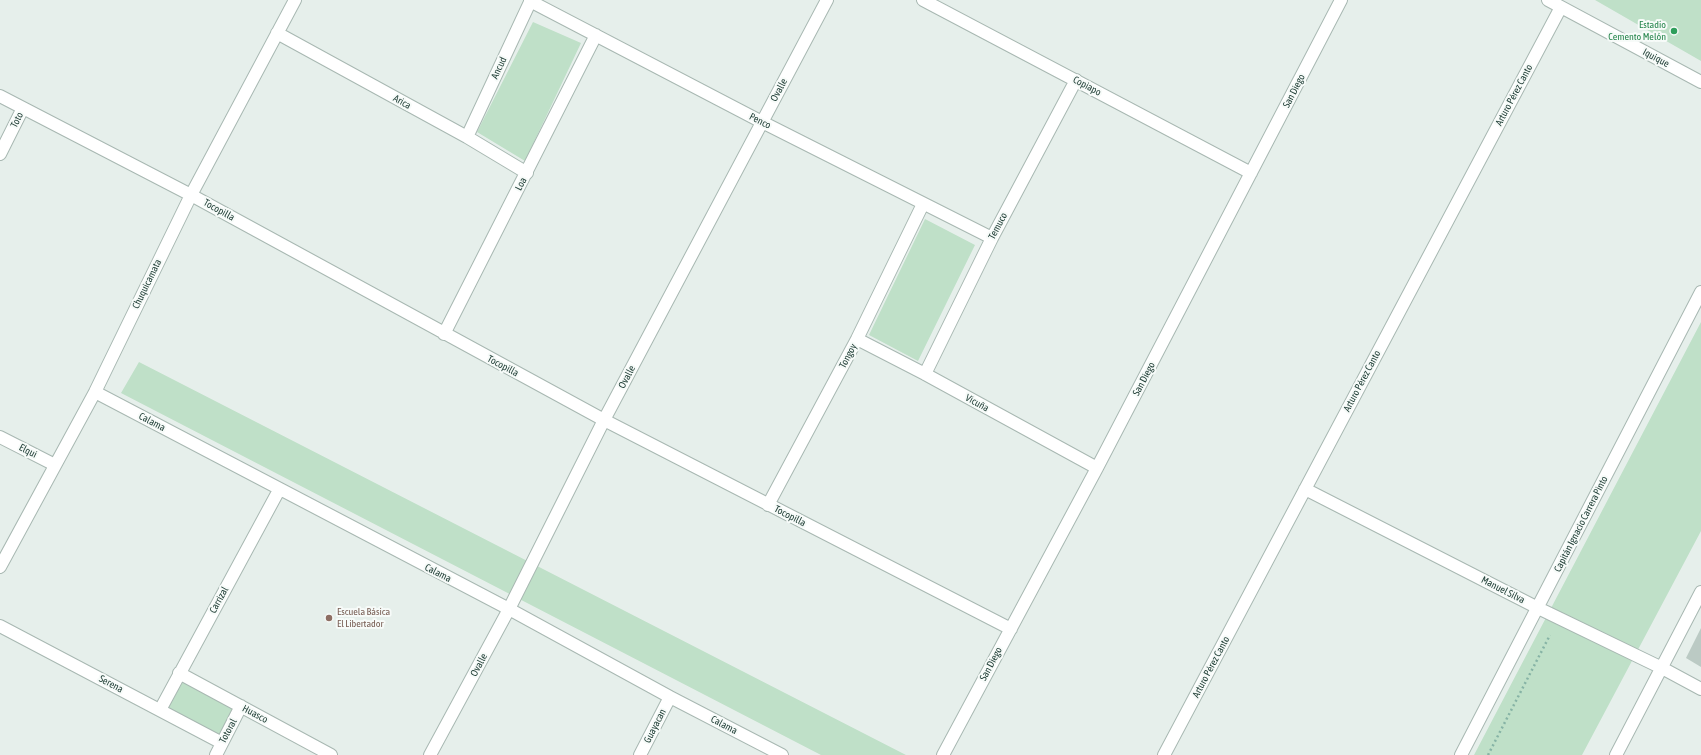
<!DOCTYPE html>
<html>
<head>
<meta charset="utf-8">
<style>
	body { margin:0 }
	canvas { display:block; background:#e6efeb }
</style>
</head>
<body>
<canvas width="1701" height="755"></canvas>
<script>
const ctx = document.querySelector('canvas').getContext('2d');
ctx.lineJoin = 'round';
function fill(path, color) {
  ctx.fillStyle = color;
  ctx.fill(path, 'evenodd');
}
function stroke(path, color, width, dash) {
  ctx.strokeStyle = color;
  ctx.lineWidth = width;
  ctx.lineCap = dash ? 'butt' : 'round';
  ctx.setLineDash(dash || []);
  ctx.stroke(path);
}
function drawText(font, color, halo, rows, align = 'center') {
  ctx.font = font + ' "Asap Condensed",sans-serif';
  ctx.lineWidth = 4;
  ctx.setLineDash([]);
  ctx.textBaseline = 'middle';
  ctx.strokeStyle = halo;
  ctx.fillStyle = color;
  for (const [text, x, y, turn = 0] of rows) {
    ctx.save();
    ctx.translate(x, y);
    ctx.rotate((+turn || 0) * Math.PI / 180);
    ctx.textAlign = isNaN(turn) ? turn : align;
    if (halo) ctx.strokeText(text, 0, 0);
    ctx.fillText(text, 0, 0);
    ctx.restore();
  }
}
fill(new Path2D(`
	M 1595,0 L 1701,0 L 1701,61 Z
	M 533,22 L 581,43 L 525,161 L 477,132 Z
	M 925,219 L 975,245 L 918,361 L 869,335 Z
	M 1701,322 L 1701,531 L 1582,755 L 1474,755 Z
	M 139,362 L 906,755 L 821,755 L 121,393 Z
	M 184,680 L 234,706 L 220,736 L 168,708 Z`), '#bfe0c8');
fill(new Path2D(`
	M 1701,628 L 1701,667 L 1686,658 Z`), '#bbcac4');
const minor = new Path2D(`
	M 923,0 L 1251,173
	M 1548,0 L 1701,82
	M 530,1 L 762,122 L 992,238
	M 277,33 L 467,137 L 527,173
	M 0,96 L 191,195 L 604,420 L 1011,629
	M 467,137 L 531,0
	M 0,154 L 23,108
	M 444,334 L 596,35
	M 857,339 L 925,374 L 1097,468
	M 925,374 L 992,238 L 1076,80
	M 95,392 L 509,609 L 670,697 L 782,755
	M 0,437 L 55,465
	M 1305,489 L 1538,608 L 1662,668 L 1701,689
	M 768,505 L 857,339 L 923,204
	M 0,567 L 95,392 L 191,195 L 295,0
	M 0,626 L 222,743
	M 179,673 L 331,755
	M 160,710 L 279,490
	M 216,755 L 241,706
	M 430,755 L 509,609 L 604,420 L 827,0
	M 640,755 L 670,697
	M 943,755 L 1097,468 L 1341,0
	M 1164,755 L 1561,7
	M 1461,755 L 1701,292
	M 1616,755 L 1701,592`);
stroke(minor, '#a8b8b2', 14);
stroke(new Path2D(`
	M 1488,755 L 1550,635`), '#86b3a5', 2.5, [2, 3]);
stroke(minor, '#fff', 12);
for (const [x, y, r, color] of [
	[1674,31,4,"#2e9e5b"],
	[329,618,4,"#8d6e63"]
]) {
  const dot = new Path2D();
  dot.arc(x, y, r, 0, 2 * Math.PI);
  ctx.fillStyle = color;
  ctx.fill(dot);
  stroke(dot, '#f7fbf9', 1.5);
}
drawText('10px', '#27864d', '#f7fbf9', [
	["Estadio",1666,25],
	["Cemento Melón",1666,37]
], 'right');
drawText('10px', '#24423a', '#f7fbf9', [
	["Iquique",1656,58,28],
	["Ancud",499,68,-65],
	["Copiapo",1087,86,28],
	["Ovalle",779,90,-62],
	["San Diego",1294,91,-63],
	["Arturo Pérez Canto",1514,95,-62],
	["Arica",402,102,29],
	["Toto",17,120,-63],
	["Penco",760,121,27],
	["Loa",521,184,-63],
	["Tocopilla",219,210,29],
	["Temuco",998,226,-62],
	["Chuquicamata",147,284,-64],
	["Tongoy",848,356,-62],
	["Tocopilla",503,366,28],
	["Ovalle",627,377,-62],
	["San Diego",1144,379,-62],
	["Arturo Pérez Canto",1362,381,-62],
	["Vicuña",977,403,29],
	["Calama",152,422,28],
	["Elqui",28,451,27],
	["Tocopilla",790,516,27],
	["Capitán Ignacio Carrera Pinto",1581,524,-63],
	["Calama",438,573,27],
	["Manuel Silva",1503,590,27],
	["Carrizal",219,600,-61],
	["San Diego",991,664,-62],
	["Ovalle",479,665,-62],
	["Arturo Pérez Canto",1211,667,-62],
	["Serena",111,684,28],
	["Huasco",255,714,28],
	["Calama",724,725,28],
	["Guayacan",655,726,-63],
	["Totoral",228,731,-62]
]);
drawText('10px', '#785e54', '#f7fbf9', [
	["Escuela Básica",337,612],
	["El Libertador",337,624]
], 'left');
</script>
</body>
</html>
